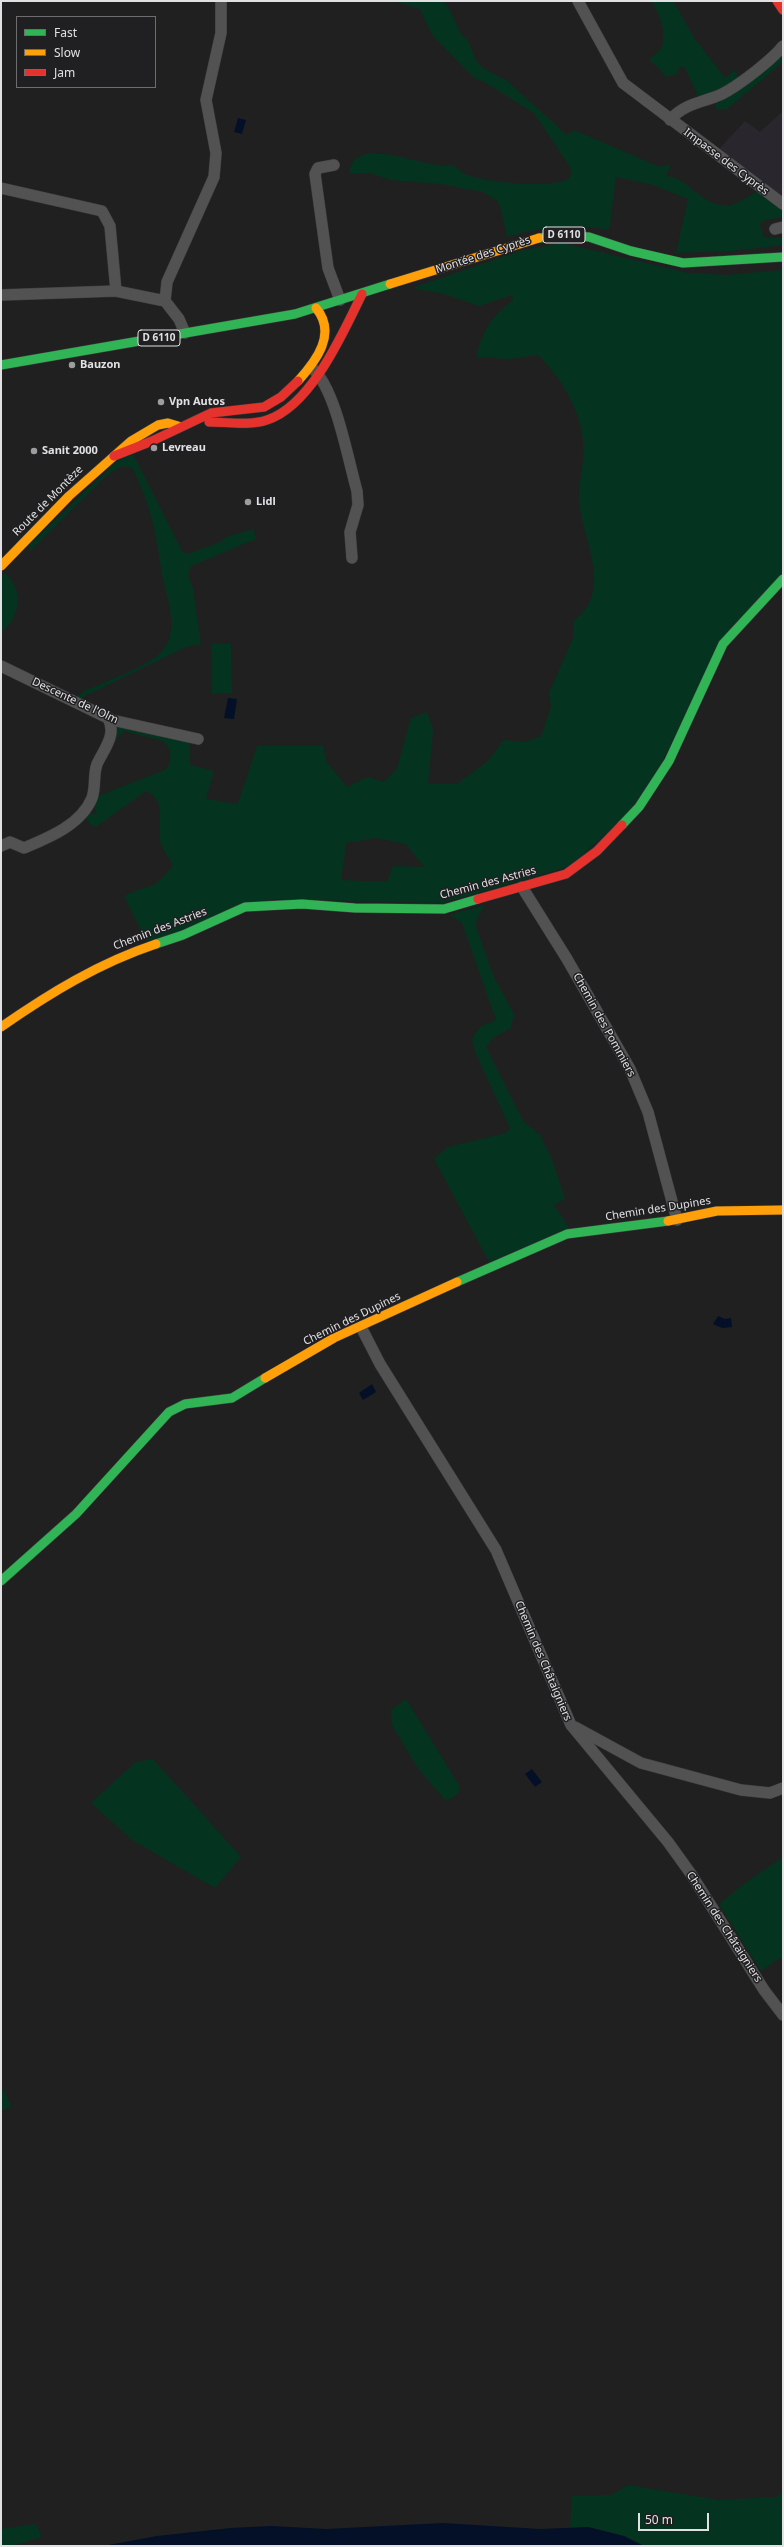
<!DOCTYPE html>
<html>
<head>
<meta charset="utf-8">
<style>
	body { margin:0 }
	#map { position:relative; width:784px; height:2547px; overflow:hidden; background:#202021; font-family:"Noto Sans",sans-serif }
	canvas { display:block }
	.frame { position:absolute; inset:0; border:2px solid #e1e0e2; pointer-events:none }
	.legend { position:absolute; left:16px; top:16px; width:140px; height:72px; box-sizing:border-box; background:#201f22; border:1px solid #6d6c6f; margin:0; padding:5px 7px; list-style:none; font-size:12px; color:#e1e0e2 }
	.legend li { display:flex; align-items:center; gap:8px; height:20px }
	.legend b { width:20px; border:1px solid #6d6c6f }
	.scale { position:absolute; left:638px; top:2513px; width:71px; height:18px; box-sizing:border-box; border:2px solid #e1e0e2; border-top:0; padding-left:5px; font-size:12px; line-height:14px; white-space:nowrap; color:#e1e0e2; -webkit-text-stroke:3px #201f22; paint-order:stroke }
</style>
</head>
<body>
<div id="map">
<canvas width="784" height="2547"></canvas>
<div class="frame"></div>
<ul class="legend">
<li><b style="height:5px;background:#30b455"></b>Fast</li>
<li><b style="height:5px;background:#ff9f0a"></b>Slow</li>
<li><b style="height:5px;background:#e5322d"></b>Jam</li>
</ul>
<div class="scale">50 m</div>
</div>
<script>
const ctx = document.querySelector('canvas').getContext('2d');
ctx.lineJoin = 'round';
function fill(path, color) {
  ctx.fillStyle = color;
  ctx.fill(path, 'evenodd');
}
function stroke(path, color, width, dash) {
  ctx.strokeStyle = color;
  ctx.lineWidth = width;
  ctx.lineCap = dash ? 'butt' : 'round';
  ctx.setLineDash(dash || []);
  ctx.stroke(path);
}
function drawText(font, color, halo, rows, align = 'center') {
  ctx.font = font + ' "Noto Sans",sans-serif';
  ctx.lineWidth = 3;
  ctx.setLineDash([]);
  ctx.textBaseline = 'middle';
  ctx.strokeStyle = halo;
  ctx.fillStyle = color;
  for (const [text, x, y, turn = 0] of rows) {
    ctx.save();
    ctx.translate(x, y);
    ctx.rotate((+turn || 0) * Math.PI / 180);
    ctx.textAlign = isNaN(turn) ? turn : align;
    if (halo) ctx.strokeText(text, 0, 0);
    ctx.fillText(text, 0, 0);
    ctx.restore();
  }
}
fill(new Path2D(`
	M 783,111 L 783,200 L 718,150 L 745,121 L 760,132 Z`), '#29262d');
fill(new Path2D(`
	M 393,1 L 442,1 L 448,7 L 461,34 L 467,39 L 477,62 L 484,69 L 506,80 L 567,135 L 574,130 L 660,167 L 671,164 L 666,176 C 689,177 704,210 730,205 C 740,204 752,194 761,189 L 783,208 L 783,217 L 762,221 L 760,225 L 764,238 L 783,237 L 783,245 L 732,251 L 676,253 L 688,199 L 653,185 L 616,177 L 609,230 C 574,223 541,227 507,237 L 499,202 L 483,192 L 440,184 L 391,180 L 370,173 L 349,173 C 350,169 351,164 354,161 C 372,140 430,171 453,165 C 457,168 461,172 465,174 C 481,182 561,191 571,176 L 570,167 L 534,113 L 486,83 L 473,77 L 432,35 L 420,9 Z
	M 651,1 L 673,1 L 695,39 L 725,78 L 735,70 L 738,77 C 728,86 712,96 698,96 L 684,66 L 678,68 L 679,73 L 667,77 L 649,59 C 653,56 660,51 662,46 C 667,33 659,11 651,1 Z
	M 783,54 L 783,62 L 727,109 L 716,109 L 716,102 L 739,90 Z
	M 562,243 L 688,273 L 726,275 L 783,270 L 783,573 L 732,627 L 657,771 L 629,812 L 570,866 L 443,903 L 275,899 L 147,942 L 125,898 L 127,894 L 156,884 L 173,866 C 170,858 164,852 161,844 C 156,826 168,800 146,791 L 96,827 L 90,824 L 84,815 L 90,810 L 94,815 L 97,813 L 94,807 L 98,796 L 165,770 C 173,762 172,749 163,741 L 124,731 L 112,743 L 114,724 L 190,737 L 190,765 L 214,771 L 206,799 L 238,804 L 257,746 L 323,746 L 326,761 L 347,787 L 368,777 L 384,782 L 397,768 L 411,718 L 427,712 L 433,730 L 428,784 L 457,784 L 488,761 L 504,740 L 526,742 L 541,736 L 551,707 L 549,693 L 573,638 L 574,621 C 579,616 585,611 588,605 C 605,576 581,531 579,500 C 578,480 586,459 583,440 C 579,407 561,378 538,355 L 509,359 L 476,357 C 483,330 491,317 513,300 L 512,295 L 479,306 L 444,294 L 412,288 L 523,250 ZM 376,838 L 406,844 L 424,867 L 393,866 L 387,882 L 341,880 L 346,843 Z
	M 133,454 L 182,551 L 187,554 L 218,543 L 229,536 L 253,529 L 256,539 L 191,566 L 188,575 L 193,589 L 201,644 L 186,647 L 77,700 L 78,696 L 84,691 C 106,681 140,670 158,655 C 183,634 166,598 162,574 C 156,533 151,506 133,469 C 123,462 115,470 106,476 L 30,551 L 29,545 L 116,462 Z
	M 5,573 C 25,592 20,616 1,633 L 1,577 Z
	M 211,644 L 231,644 L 232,693 L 212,694 Z
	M 485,905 L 477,918 L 476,927 L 494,977 L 514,1014 L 511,1028 L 493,1038 L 486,1047 L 523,1121 L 540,1135 L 553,1162 L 565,1199 L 554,1205 L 569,1228 L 489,1262 L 434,1159 L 448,1147 L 506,1133 L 510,1128 L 476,1054 L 472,1039 L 480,1027 L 496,1020 L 462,923 L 450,915 Z
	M 406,1699 L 460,1787 C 459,1795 453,1799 445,1800 L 417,1767 L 392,1725 L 391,1710 Z
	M 153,1759 L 241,1857 L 215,1888 L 132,1840 L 91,1803 L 136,1762 Z
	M 783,1857 L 783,1956 L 761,1971 L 719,1904 L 741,1886 Z
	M 1,2087 L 12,2106 L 1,2111 Z
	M 628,2485 L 719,2500 L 777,2497 L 783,2490 L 783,2546 L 644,2546 L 624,2536 L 589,2527 L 570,2529 L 572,2496 L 611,2495 Z
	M 36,2524 L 42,2537 L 12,2546 L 1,2546 L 1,2529 Z`), '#04341f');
fill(new Path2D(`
	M 238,118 L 246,120 L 242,134 L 234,132 Z
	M 228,698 L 237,699 L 234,719 L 224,718 Z
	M 718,1316 L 725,1319 L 731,1318 L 732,1327 L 722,1328 L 713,1324 Z
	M 372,1384 L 376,1392 L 363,1400 L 359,1393 Z
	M 532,1769 L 542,1782 L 535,1787 L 525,1774 Z
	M 443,2523 L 540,2529 L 588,2527 L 624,2536 L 644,2546 L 103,2546 L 157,2536 L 231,2528 L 271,2526 L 326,2529 Z`), '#031027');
const street = new Path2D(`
	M 578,1 L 623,83 L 783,204
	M 670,120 C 685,103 702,103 722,94 C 738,86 772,60 783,46
	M 334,165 L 318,168 L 315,174 L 328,268 L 340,300
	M 1,188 L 102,211 L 110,226 L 116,291
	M 775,229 L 783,227
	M 1,295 L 116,291 L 165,301 L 179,319 L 185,333
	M 165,301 L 167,282 L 214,177 L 216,153 L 206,100 L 221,33 L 221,1
	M 313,369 C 336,390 348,460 357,491 L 358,505 L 350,532 L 352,558
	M 1,666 L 112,720 L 198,739
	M 1,846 L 10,842 L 24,848 C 48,838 81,825 92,798 C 96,787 93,775 97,764 C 104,749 117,735 108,718
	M 522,887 L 567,959 L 630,1069 L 648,1112 L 677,1220
	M 361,1327 L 380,1364 L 496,1550 L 571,1725 L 668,1842 L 691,1874 L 764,1990 L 783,2015
	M 575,1727 L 641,1763 L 741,1790 L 770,1793 L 783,1788`);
const fast = new Path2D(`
	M 539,238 L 563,235 L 589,237 L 631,251 L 683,263 L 783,257
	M 1,365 L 295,314 L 390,284
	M 622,825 L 639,807 L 669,761 L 723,644 L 783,579
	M 156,944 L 183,935 L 245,907 L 302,904 L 355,908 L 444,909 L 478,899
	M 457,1282 L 567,1234 L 668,1221
	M 1,1581 L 76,1514 L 169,1412 L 185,1404 L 232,1398 L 265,1378`);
const slow = new Path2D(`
	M 390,284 L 539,238
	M 298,381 C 317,360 337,333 316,308
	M 1,566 L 69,496 L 131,441 L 158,425 L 168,423 L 178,426
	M 1,1027 C 50,993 99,963 156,944
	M 668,1221 L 717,1211 L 783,1210
	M 265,1378 L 334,1338 L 457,1282`);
const jam = new Path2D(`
	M 777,1 L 783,10
	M 209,422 C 227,422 249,426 267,420 C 311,406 343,333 362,294
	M 114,456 L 152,441 L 211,413 L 264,407 L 281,397 L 298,381
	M 478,899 L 566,874 L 597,851 L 622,825`);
stroke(street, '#3d3d3d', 12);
stroke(fast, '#3d3d3d', 10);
stroke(slow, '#3d3d3d', 10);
stroke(jam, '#3d3d3d', 10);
stroke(street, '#525253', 11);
stroke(fast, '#30b455', 9);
stroke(slow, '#ff9f0a', 9);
stroke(jam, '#e5322d', 9);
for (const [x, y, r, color] of [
	[72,365,4,"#9d9d9e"],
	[161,402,4,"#9d9d9e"],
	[154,448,4,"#9d9d9e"],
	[34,451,4,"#9d9d9e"],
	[248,502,4,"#9d9d9e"]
]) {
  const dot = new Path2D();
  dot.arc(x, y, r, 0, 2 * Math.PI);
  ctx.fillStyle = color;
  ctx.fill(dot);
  stroke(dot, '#201f22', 1.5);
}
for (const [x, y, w] of [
	[564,235,42],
	[159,338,42]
]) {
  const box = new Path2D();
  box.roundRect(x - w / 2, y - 8, w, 16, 3);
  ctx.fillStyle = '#201f22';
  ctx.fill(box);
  stroke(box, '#e1e0e2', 1);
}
drawText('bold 10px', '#e1e0e2', null, [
	["D 6110",564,235],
	["D 6110",159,338]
]);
drawText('11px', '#e1e0e2', '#201f22', [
	["Impasse des Cyprès",726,162,37],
	["Montée des Cyprès",483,255,-18],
	["Route de Montèze",48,501,-45],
	["Descente de l'Olm",75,701,25],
	["Chemin des Astries",488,883,-15],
	["Chemin des Astries",160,929,-21],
	["Chemin des Pommiers",604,1025,61],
	["Chemin des Dupines",658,1209,-9],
	["Chemin des Dupines",352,1319,-26],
	["Chemin des Châtaigniers",543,1661,67],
	["Chemin des Châtaigniers",724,1927,57]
]);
drawText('bold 11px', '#e1e0e2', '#201f22', [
	["Bauzon",80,365],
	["Vpn Autos",169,402],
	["Levreau",162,448],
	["Sanit 2000",42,451],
	["Lidl",256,502]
], 'left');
</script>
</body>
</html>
